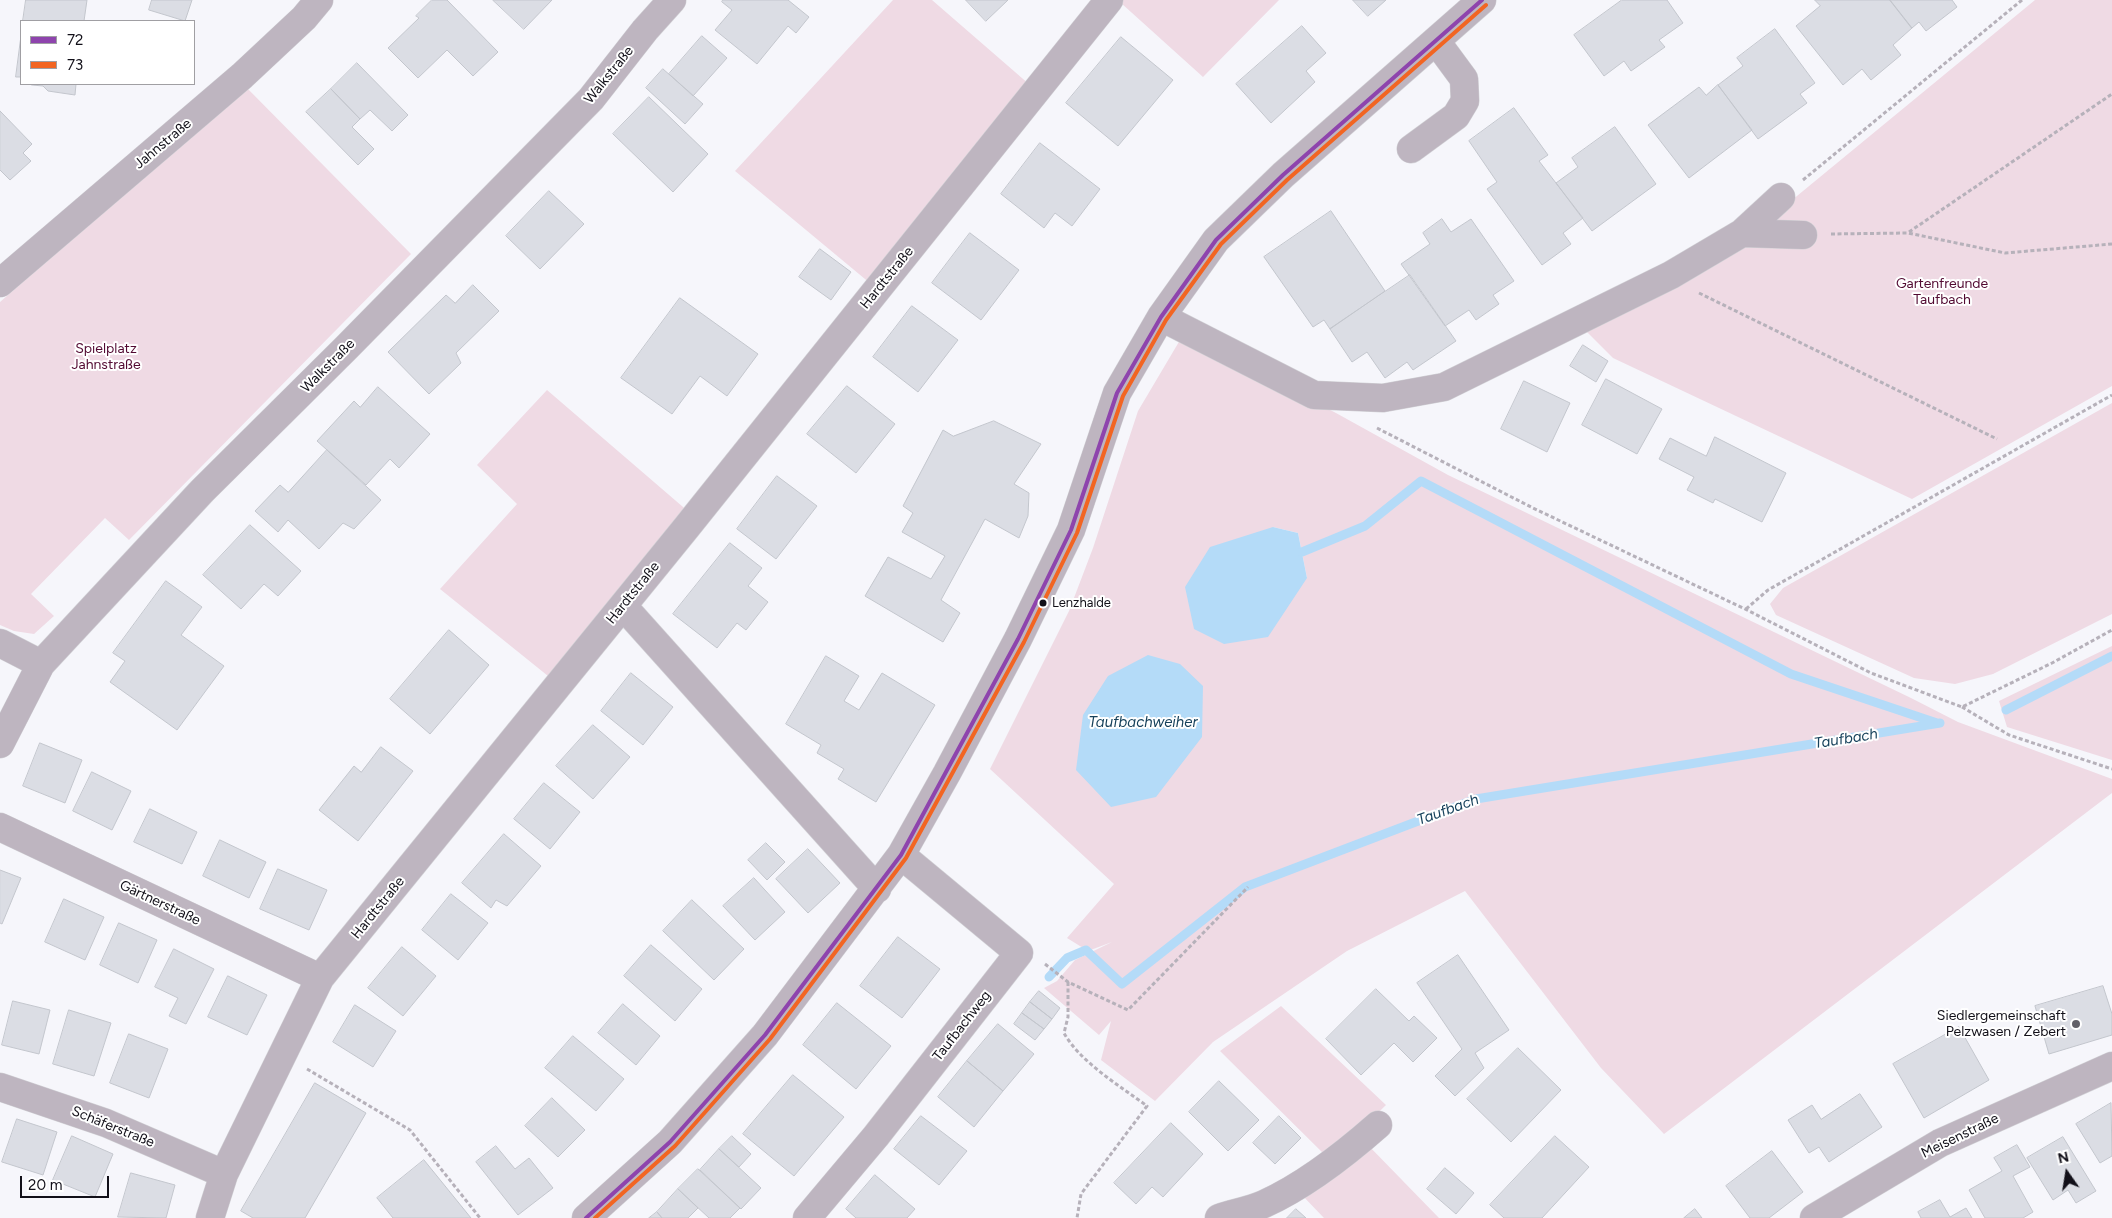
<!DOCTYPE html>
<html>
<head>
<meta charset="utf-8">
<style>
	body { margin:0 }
	#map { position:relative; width:2112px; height:1218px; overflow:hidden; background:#f6f6fb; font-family:Figtree,sans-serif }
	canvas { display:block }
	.legend { position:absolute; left:20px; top:20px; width:175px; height:65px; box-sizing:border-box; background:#fff; border:1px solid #a09fa3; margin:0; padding:6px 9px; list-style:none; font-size:15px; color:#121019 }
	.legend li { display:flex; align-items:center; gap:10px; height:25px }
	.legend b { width:25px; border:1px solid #a09fa3 }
	.north { position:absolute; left:2042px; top:1148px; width:50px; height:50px; -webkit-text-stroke:4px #fff; paint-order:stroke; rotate:347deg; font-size:14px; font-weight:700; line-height:20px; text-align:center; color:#121019 }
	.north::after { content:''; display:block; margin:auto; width:18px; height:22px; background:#121019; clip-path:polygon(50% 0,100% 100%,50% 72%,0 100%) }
	.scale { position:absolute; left:20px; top:1176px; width:89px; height:22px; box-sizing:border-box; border:2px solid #121019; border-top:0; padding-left:6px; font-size:15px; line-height:18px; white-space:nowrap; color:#121019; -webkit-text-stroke:4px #fff; paint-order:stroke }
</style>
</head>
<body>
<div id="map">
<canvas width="2112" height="1218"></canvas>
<ul class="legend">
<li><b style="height:6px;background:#8e44ad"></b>72</li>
<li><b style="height:6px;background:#f26522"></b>73</li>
</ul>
<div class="north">N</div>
<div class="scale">20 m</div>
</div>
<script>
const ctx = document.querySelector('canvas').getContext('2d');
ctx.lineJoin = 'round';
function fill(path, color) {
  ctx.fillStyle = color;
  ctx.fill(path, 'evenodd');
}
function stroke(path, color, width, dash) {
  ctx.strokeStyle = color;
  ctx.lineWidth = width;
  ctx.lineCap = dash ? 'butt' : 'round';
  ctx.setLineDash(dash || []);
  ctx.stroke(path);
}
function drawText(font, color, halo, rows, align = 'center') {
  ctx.font = font + ' Figtree,sans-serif';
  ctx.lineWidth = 4;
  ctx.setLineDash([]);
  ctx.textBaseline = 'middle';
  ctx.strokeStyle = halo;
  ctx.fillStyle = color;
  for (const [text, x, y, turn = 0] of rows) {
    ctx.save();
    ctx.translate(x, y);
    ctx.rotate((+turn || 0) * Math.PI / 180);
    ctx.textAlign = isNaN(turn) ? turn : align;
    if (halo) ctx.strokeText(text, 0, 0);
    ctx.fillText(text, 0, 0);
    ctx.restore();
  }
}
fill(new Path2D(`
	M 893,0 L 932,0 L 1030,85 L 871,284 L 735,171 Z
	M 1123,0 L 1279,0 L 1203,77 L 1121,3 Z
	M 2035,0 L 2112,0 L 2112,386 L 1912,499 L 1613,358 L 1585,330 L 1718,261 Z
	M 245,86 L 411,254 L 129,540 L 105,518 L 31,594 L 54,616 L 34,634 L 14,631 L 0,625 L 0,302 Z
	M 1183,335 L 1336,413 L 1448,475 L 1911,698 L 1958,722 L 2112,779 L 2112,793 L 1664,1134 L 1601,1068 L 1465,891 L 1347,951 L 1213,1042 L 1155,1101 L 1101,1060 L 1111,1021 L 1099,1035 L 1044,988 L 1057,981 L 1075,960 L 1112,942 L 1088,951 L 1067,938 L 1114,884 L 990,769 L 1069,611 L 1093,548 L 1138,411 ZM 1273,527 L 1298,533 L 1307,578 Z
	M 547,390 L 690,513 L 553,680 L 440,589 L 517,504 L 477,465 Z
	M 2112,403 L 2112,614 L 1993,674 L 1955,684 L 1914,678 L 1776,615 L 1770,604 L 1783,588 Z
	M 2112,646 L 2112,760 L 2007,727 L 1999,701 Z
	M 1281,1006 L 1386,1105 L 1330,1160 L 1220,1051 Z
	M 1366,1143 L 1439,1218 L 1324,1218 L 1300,1193 Z`), '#efdae4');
fill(new Path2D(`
	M 1273,527 L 1298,533 L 1307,578 L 1268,637 L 1224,644 L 1194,629 L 1185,587 L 1210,547 Z
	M 1148,655 L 1180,664 L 1203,686 L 1202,737 L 1156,797 L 1111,807 L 1076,770 L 1083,715 L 1108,676 Z`), '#b4dbf8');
stroke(new Path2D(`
	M 1302,552 L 1365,526 L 1421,481 L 1791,674 L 1937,723
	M 2006,710 L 2112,656
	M 1049,977 L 1067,958 L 1086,950 L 1122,984 L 1245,887 L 1476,799 L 1940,723`), '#b4dbf8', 9);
const building = new Path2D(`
	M 26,0 L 87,0 L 84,21 L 23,21 Z
	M 152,0 L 192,0 L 185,21 L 149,10 Z
	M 432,0 L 447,0 L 498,52 L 473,76 L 447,50 L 418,78 L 388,48 L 419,18 L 416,16 Z
	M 493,0 L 552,0 L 524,29 Z
	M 723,0 L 788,0 L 809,17 L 796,33 L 788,26 L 757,64 L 715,30 L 732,10 L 722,2 Z
	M 966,0 L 1008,0 L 986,21 Z
	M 1353,0 L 1386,0 L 1368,16 Z
	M 1622,0 L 1667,0 L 1683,23 L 1659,40 L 1665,47 L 1631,71 L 1624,61 L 1604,76 L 1574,35 Z
	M 1815,0 L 1890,0 L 1912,28 L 1893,45 L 1901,55 L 1871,80 L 1862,69 L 1843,85 L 1796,26 L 1820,6 Z
	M 1890,0 L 1952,0 L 1957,7 L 1926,31 L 1919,22 L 1912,28 Z
	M 1302,26 L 1326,53 L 1306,71 L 1315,82 L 1271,123 L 1236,84 Z
	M 1775,29 L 1815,83 L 1800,94 L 1807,103 L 1758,139 L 1718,85 L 1743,66 L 1737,58 Z
	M 21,36 L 21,77 L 16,77 Z
	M 702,36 L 727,58 L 693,96 L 669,74 Z
	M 1121,37 L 1173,80 L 1118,146 L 1066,103 Z
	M 357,63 L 408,115 L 392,131 L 370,110 L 360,119 L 331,89 Z
	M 663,69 L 703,104 L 685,124 L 646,88 Z
	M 33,84 L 76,84 L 75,95 L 48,91 L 43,86 L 32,85 Z
	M 1718,85 L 1752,130 L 1689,178 L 1648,125 L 1699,87 L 1706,95 Z
	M 331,89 L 360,119 L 352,127 L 374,149 L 358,165 L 306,112 Z
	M 649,97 L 708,154 L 673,192 L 613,134 Z
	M 1514,108 L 1548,155 L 1539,161 L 1583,218 L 1563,233 L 1571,244 L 1542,265 L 1487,189 L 1497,182 L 1469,141 Z
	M 0,111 L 32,144 L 23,153 L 31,161 L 10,180 L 0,170 Z
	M 1615,127 L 1656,184 L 1592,231 L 1556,183 L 1578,167 L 1572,158 Z
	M 1040,143 L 1100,189 L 1072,226 L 1055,213 L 1044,228 L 1001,194 Z
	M 549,191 L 584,224 L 540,269 L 506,236 Z
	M 1331,211 L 1385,291 L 1330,329 L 1324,320 L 1313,327 L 1264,257 Z
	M 1442,219 L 1451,232 L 1471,219 L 1514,281 L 1493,295 L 1499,304 L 1476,320 L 1469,310 L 1445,326 L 1401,264 L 1430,244 L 1423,233 Z
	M 970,233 L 1019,270 L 981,320 L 932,283 Z
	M 820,249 L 851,272 L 831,300 L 799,277 Z
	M 1410,275 L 1456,341 L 1413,370 L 1407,362 L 1385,378 L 1367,352 L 1352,362 L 1330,329 Z
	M 473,285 L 499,311 L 456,353 L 461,363 L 429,394 L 388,352 L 446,295 L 455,303 Z
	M 680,298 L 758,354 L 727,396 L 700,376 L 672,414 L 621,378 Z
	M 912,306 L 958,340 L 918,392 L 873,357 Z
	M 1583,345 L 1608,361 L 1596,382 L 1570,366 Z
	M 1606,379 L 1662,409 L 1637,454 L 1582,425 Z
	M 1524,381 L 1570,403 L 1547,452 L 1501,429 Z
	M 847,386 L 895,424 L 856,473 L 807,434 Z
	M 378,387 L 430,434 L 399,468 L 390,459 L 366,485 L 317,441 L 354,401 L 360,407 Z
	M 994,421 L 1041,444 L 1014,484 L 1029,493 L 1028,516 L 1019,538 L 985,519 L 941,600 L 960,613 L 943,642 L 865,596 L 888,557 L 931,579 L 945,556 L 902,532 L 913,513 L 903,506 L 943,430 L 953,436 Z
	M 1715,437 L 1786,473 L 1762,522 L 1715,499 L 1713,503 L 1687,490 L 1694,477 L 1659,459 L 1670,438 L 1706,456 Z
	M 327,450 L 381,500 L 354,529 L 343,523 L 319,549 L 288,520 L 278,532 L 255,511 L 280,485 L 288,492 Z
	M 777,476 L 817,506 L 776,559 L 737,529 Z
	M 250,525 L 301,571 L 278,596 L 264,584 L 241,609 L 203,575 Z
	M 730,543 L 762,568 L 748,586 L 768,602 L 746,630 L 737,623 L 717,648 L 673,614 Z
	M 166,581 L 202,607 L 181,635 L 224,666 L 177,730 L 110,682 L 125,661 L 113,653 Z
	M 449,630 L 489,665 L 430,734 L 390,699 Z
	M 826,656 L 859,676 L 844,701 L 859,710 L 882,673 L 935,705 L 876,802 L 838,779 L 844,769 L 817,753 L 821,745 L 786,724 Z
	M 631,673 L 673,707 L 643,745 L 601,711 Z
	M 593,725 L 630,757 L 593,799 L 556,766 Z
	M 40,743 L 82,760 L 65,803 L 23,786 Z
	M 381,747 L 413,771 L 358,841 L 319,810 L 354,766 L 361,772 Z
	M 92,772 L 131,791 L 112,830 L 73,811 Z
	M 544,783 L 580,812 L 550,849 L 514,819 Z
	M 150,809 L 197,832 L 182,864 L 134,842 Z
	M 504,834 L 541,866 L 507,906 L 496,900 L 491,908 L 462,883 Z
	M 220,840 L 266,862 L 249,898 L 203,876 Z
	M 766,843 L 785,862 L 767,880 L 748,860 Z
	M 808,849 L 840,883 L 808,913 L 776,879 Z
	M 278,869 L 327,890 L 309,930 L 260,909 Z
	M 0,870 L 21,878 L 2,924 L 0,923 Z
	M 754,878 L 785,912 L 755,940 L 723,906 Z
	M 451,894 L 488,923 L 458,960 L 422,930 Z
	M 64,899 L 104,917 L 85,960 L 45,942 Z
	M 692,900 L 744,949 L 714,980 L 663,931 Z
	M 119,923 L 157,940 L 138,983 L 100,965 Z
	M 898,937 L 940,969 L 902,1018 L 860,986 Z
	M 651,945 L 702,989 L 675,1021 L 624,976 Z
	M 402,947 L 436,976 L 403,1016 L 368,988 Z
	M 174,949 L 214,969 L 186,1024 L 169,1016 L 178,998 L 155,987 Z
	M 1458,955 L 1509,1030 L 1475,1053 L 1484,1068 L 1455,1096 L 1435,1076 L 1462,1049 L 1417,983 Z
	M 228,976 L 267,995 L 247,1035 L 208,1017 Z
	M 2103,986 L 2112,1014 L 2112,1035 L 2049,1054 L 2035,1006 Z
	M 1376,989 L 1409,1021 L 1414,1016 L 1437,1038 L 1413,1062 L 1394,1043 L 1361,1075 L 1326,1039 Z
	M 1039,991 L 1060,1008 L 1052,1019 L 1030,1002 Z
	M 13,1001 L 50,1010 L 39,1054 L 2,1045 Z
	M 1030,1002 L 1052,1019 L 1044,1029 L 1022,1013 Z
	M 837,1003 L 891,1046 L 856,1089 L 803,1045 Z
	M 623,1004 L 660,1036 L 636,1065 L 598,1033 Z
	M 355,1005 L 396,1031 L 373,1067 L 333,1042 Z
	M 69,1010 L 111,1023 L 94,1076 L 53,1064 Z
	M 1022,1013 L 1044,1029 L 1035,1040 L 1014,1024 Z
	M 998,1024 L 1034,1054 L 1003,1091 L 967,1061 Z
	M 1959,1027 L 1989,1080 L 1924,1118 L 1893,1064 Z
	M 129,1034 L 168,1049 L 149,1098 L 110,1083 Z
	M 573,1036 L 624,1079 L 596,1111 L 545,1068 Z
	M 1518,1048 L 1561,1090 L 1511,1142 L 1467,1099 Z
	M 967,1061 L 1003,1091 L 974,1127 L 938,1097 Z
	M 793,1075 L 844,1117 L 794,1176 L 743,1134 Z
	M 1219,1081 L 1259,1120 L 1228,1151 L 1189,1112 Z
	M 315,1083 L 366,1113 L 305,1218 L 253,1218 L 241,1211 Z
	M 1860,1094 L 1882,1127 L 1829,1162 L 1819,1147 L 1809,1153 L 1788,1120 L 1812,1105 L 1821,1119 Z
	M 552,1098 L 585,1130 L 558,1157 L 525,1126 Z
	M 2111,1103 L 2112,1156 L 2100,1163 L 2076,1124 Z
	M 921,1116 L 967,1151 L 939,1185 L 894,1149 Z
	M 1279,1116 L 1301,1138 L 1275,1164 L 1253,1143 Z
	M 17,1119 L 57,1132 L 43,1175 L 2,1162 Z
	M 1171,1123 L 1203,1154 L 1163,1197 L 1152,1187 L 1136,1204 L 1114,1183 Z
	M 72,1136 L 113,1154 L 95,1197 L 53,1180 Z
	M 732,1136 L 751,1154 L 739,1167 L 719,1149 Z
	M 1555,1136 L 1589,1167 L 1542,1218 L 1504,1218 L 1490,1205 Z
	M 2063,1137 L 2096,1191 L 2076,1203 L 2068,1190 L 2053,1200 L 2027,1158 Z
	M 2017,1145 L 2030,1167 L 2013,1176 L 2033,1212 L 2023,1218 L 1985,1218 L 1969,1190 L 2002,1171 L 1994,1158 Z
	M 496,1146 L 515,1169 L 529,1158 L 553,1188 L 518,1215 L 476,1162 Z
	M 719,1149 L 761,1188 L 741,1209 L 700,1170 Z
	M 1772,1151 L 1803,1192 L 1769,1218 L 1750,1218 L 1726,1186 Z
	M 424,1160 L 471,1218 L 393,1218 L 377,1198 Z
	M 1445,1168 L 1474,1193 L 1456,1214 L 1427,1189 Z
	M 698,1169 L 740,1208 L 730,1218 L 709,1218 L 678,1189 Z
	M 131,1173 L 175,1185 L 166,1218 L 118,1217 Z
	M 875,1175 L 915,1209 L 907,1218 L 856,1218 L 846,1209 Z
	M 678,1189 L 698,1208 L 688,1218 L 662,1218 L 657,1212 Z
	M 1940,1200 L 1950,1217 L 1966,1208 L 1972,1218 L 1921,1218 L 1918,1212 Z
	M 1296,1209 L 1306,1218 L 1287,1218 Z
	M 1695,1209 L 1702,1218 L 1684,1218 Z
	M 657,1212 L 662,1218 L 649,1218 Z`);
fill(building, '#dbdde4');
stroke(building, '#c3c6cd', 1);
const minor = new Path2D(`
	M 1411,149 L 1456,116 L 1465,101 L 1464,79 L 1436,41
	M 1742,233 L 1803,235
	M 0,283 L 242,76 L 304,18 L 319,0
	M 1161,317 L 1314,395 L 1383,398 L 1444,387 L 1671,275 L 1742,233 L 1781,197
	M 623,606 L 877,889
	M 0,643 L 41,664
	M 0,744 L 41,664 L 202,491 L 346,348 L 591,99 L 645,30 L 672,0
	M 0,827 L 320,978
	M 0,1087 L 106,1123 L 224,1174
	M 210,1218 L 224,1174 L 320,978 L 686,528 L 1109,0
	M 586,1218 L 670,1142 L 765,1035 L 901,855 L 947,773 L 1018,639 L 1071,530 L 1117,393 L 1161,317 L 1216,240 L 1283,175 L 1482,0
	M 807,1218 L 876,1136 L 1019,953 L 901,855
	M 1219,1218 C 1234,1213 1250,1210 1264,1204 C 1306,1185 1344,1155 1378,1125
	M 1814,1218 L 1940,1143 L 2112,1066`);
stroke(minor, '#d2d2d6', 29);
stroke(new Path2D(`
	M 1803,180 L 2022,0
	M 1909,232 L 2112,94
	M 1831,234 L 1908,233 L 2005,253 L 2112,244
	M 1699,293 L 1997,439
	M 1377,428 L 1533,508 L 1745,609 L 1871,673 L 1962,707 L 2052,663 L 2112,630
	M 1746,609 L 1768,590 L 2112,395
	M 1962,707 L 2009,735 L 2112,769
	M 1045,964 L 1068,982 L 1128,1010 L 1248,887
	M 1068,982 L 1068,1017 L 1064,1033 C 1080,1062 1120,1086 1147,1106 L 1081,1194 L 1077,1218
	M 307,1069 L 410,1130 L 480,1218`), '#b6b1ba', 3, [4, 2.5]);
stroke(minor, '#beb5c0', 28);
stroke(new Path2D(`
	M 586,1218 L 670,1142 L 765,1035 L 901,855 L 1018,639 L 1071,530 L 1117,393 L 1161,317 L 1216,240 L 1283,175 L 1482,0`), '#8e44ad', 4);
stroke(new Path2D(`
	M 595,1218 L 675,1146 L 770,1039 L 906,858 L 1024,642 L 1077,533 L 1123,396 L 1166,320 L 1221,244 L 1287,180 L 1486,5`), '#f26522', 4);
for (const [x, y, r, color] of [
	[1043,603,4.5,"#121019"],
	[2076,1024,5,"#626068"]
]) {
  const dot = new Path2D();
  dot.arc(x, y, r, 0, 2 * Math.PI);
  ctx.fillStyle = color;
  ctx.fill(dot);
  stroke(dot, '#fff', 2);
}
drawText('13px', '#121019', '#fff', [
	["Lenzhalde",1052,603]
], 'left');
drawText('14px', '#121019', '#fff', [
	["Walkstraße",609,75,-51],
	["Jahnstraße",163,144,-40],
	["Hardtstraße",887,278,-51],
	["Walkstraße",328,366,-45],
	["Hardtstraße",633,593,-51],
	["Gärtnerstraße",160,903,25],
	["Hardtstraße",378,908,-51],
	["Taufbachweg",962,1026,-52],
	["Schäferstraße",113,1127,22],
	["Meisenstraße",1960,1136,-26]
]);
drawText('14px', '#520a32', '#fff', [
	["Gartenfreunde",1942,284],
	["Taufbach",1942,300],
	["Spielplatz",106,349],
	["Jahnstraße",106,365]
]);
drawText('14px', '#121019', '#fff', [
	["Siedlergemeinschaft",2066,1016],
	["Pelzwasen / Zebert",2066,1032]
], 'right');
drawText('italic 15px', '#16415b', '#fff', [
	["Taufbachweiher",1143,723],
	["Taufbach",1846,739,-9],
	["Taufbach",1448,810,-20]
]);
</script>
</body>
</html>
